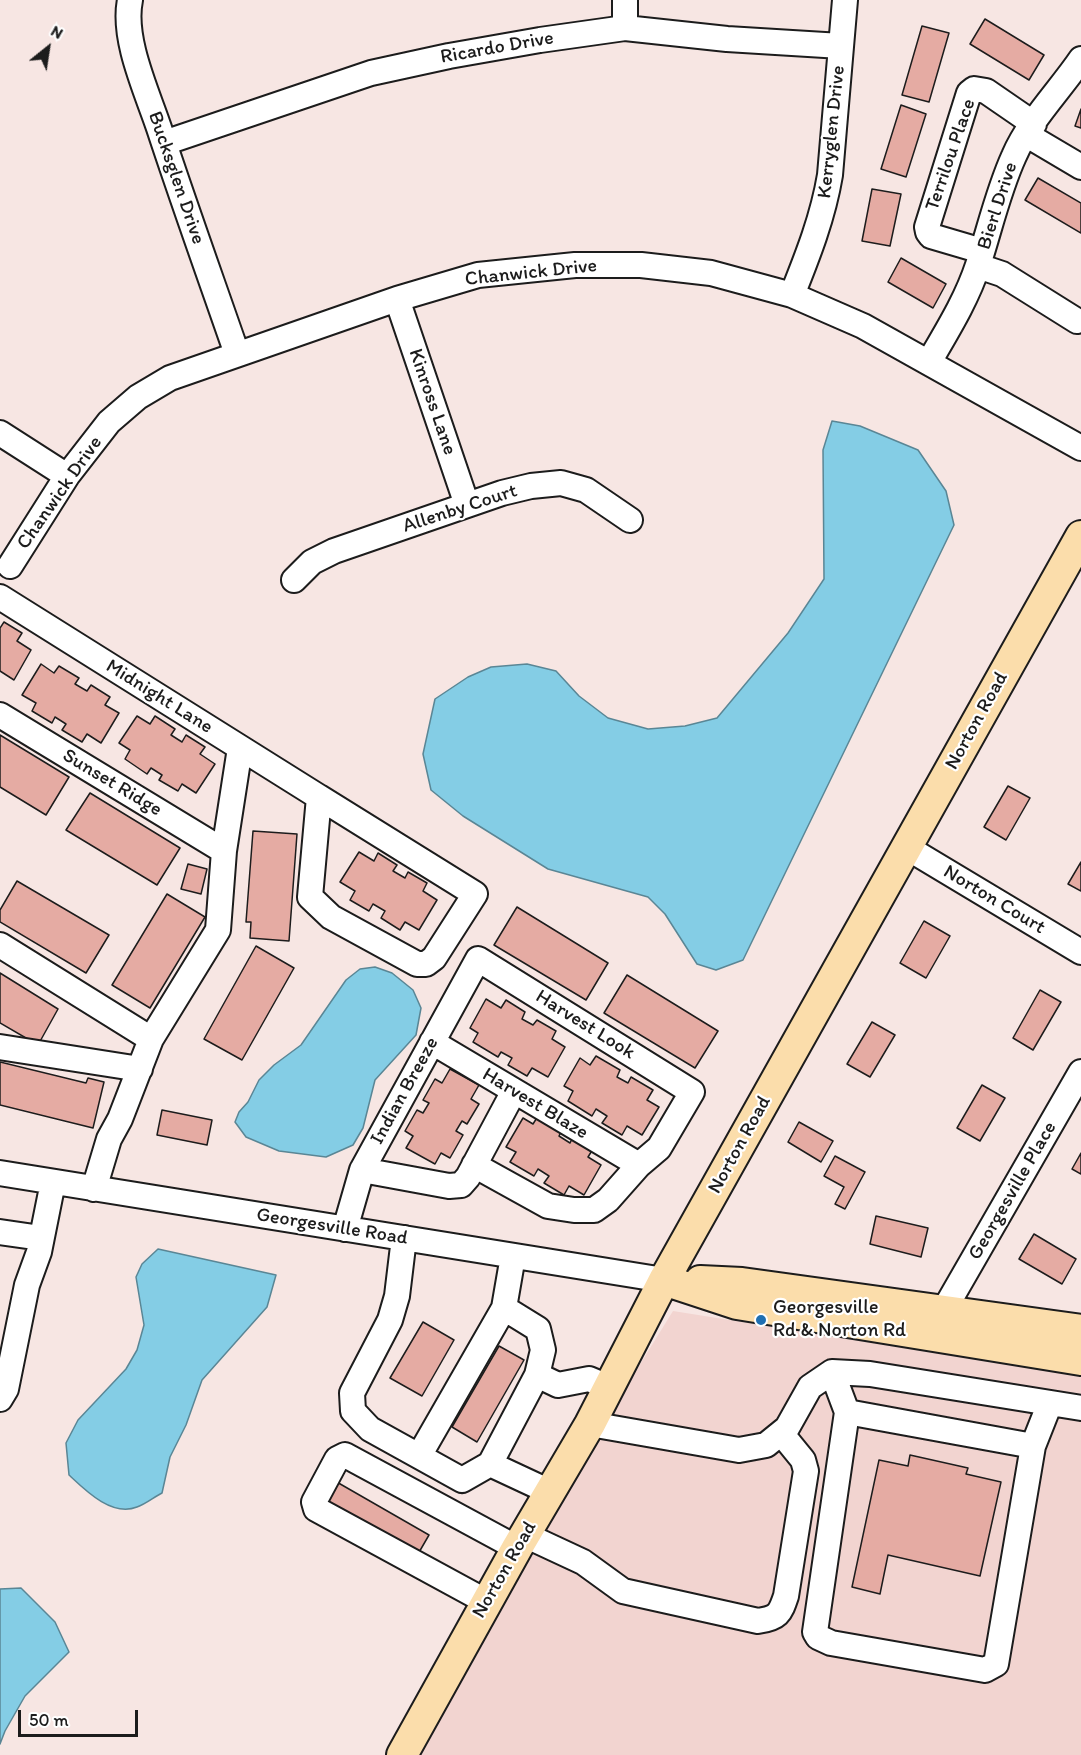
<!DOCTYPE html>
<html>
<head>
<meta charset="utf-8">
<style>
	body { margin:0 }
	#map { position:relative; width:1081px; height:1755px; overflow:hidden; background:#f7e6e3; font-family:Itim,sans-serif }
	canvas { display:block }
	.north { position:absolute; left:18px; top:18px; width:60px; height:60px; -webkit-text-stroke:4px #fff; paint-order:stroke; rotate:30deg; font-size:16px; font-weight:700; line-height:24px; text-align:center; color:#1c1c1c }
	.north::after { content:''; display:block; margin:auto; width:21px; height:27px; background:#1c1c1c; clip-path:polygon(50% 0,100% 100%,50% 72%,0 100%) }
	.scale { position:absolute; left:18px; top:1710px; width:120px; height:27px; box-sizing:border-box; border:3px solid #1c1c1c; border-top:0; padding-left:8px; font-size:18px; line-height:21px; white-space:nowrap; color:#1c1c1c; -webkit-text-stroke:4px #fff; paint-order:stroke }
</style>
</head>
<body>
<div id="map">
<canvas width="1081" height="1755"></canvas>
<div class="north">N</div>
<div class="scale">50 m</div>
</div>
<script>
const ctx = document.querySelector('canvas').getContext('2d');
ctx.lineJoin = 'round';
function fill(path, color) {
  ctx.fillStyle = color;
  ctx.fill(path, 'evenodd');
}
function stroke(path, color, width, dash) {
  ctx.strokeStyle = color;
  ctx.lineWidth = width;
  ctx.lineCap = dash ? 'butt' : 'round';
  ctx.setLineDash(dash || []);
  ctx.stroke(path);
}
function drawText(font, color, halo, rows, align = 'center') {
  ctx.font = font + ' Itim,sans-serif';
  ctx.lineWidth = 4.5;
  ctx.setLineDash([]);
  ctx.textBaseline = 'middle';
  ctx.strokeStyle = halo;
  ctx.fillStyle = color;
  for (const [text, x, y, turn = 0] of rows) {
    ctx.save();
    ctx.translate(x, y);
    ctx.rotate((+turn || 0) * Math.PI / 180);
    ctx.textAlign = isNaN(turn) ? turn : align;
    if (halo) ctx.strokeText(text, 0, 0);
    ctx.fillText(text, 0, 0);
    ctx.restore();
  }
}
fill(new Path2D(`
	M 673,1311 L 1081,1376 L 1081,1755 L 405,1755 L 437,1692 Z`), '#f2d4d0');
const water = new Path2D(`
	M 832,421 L 860,426 L 918,450 L 946,491 L 954,525 L 743,960 L 716,970 L 697,964 L 665,914 L 648,897 L 548,869 L 463,816 L 431,790 L 423,754 L 435,699 L 468,677 L 491,667 L 527,664 L 556,671 L 579,696 L 608,718 L 648,729 L 685,726 L 717,718 L 788,633 L 824,579 L 823,450 Z
	M 375,967 L 392,973 L 413,990 L 421,1008 L 416,1035 L 375,1080 L 363,1128 L 353,1145 L 326,1157 L 279,1151 L 246,1137 L 235,1122 L 239,1112 L 248,1102 L 259,1080 L 274,1065 L 301,1045 L 346,980 L 360,969 Z
	M 158,1249 L 276,1275 L 267,1307 L 202,1380 L 186,1425 L 170,1457 L 162,1493 C 154,1497 146,1504 137,1507 C 112,1517 86,1491 69,1475 L 66,1443 L 78,1420 L 126,1369 L 137,1350 L 144,1325 L 136,1277 L 142,1264 Z
	M 21,1588 L 55,1622 L 69,1652 L 25,1696 L 5,1731 L 0,1744 L 0,1589 Z`);
fill(water, '#84cde5');
stroke(water, '#5a8695', 1.5);
const building = new Path2D(`
	M 985,19 L 1044,55 L 1029,80 L 970,44 Z
	M 922,26 L 949,33 L 929,102 L 902,95 Z
	M 901,105 L 926,114 L 906,177 L 881,169 Z
	M 1081,109 L 1081,128 L 1075,126 Z
	M 1038,178 L 1081,203 L 1081,233 L 1025,200 Z
	M 872,189 L 901,194 L 890,246 L 862,241 Z
	M 901,258 L 946,284 L 933,308 L 888,282 Z
	M 4,622 L 22,633 L 17,641 L 31,650 L 14,680 L 0,671 L 0,628 Z
	M 41,664 L 54,673 L 59,666 L 79,678 L 75,684 L 87,691 L 91,685 L 110,697 L 105,705 L 119,713 L 101,743 L 87,734 L 82,742 L 62,730 L 66,724 L 55,717 L 52,723 L 32,711 L 36,703 L 22,695 Z
	M 137,716 L 150,724 L 155,716 L 175,729 L 171,735 L 182,742 L 186,735 L 205,747 L 200,754 L 215,764 L 196,793 L 182,784 L 178,791 L 159,780 L 162,775 L 151,768 L 147,774 L 125,759 L 130,750 L 119,743 Z
	M 0,735 L 69,777 L 46,815 L 0,787 Z
	M 1008,786 L 1030,798 L 1006,840 L 984,827 Z
	M 90,793 L 180,848 L 157,885 L 66,830 Z
	M 253,831 L 297,834 L 289,941 L 250,938 L 251,922 L 246,922 Z
	M 359,852 L 374,861 L 378,853 L 397,865 L 393,871 L 405,878 L 408,872 L 427,883 L 423,891 L 437,900 L 419,930 L 405,922 L 400,930 L 381,918 L 385,911 L 373,904 L 369,911 L 350,900 L 355,891 L 340,882 Z
	M 1081,862 L 1081,891 L 1068,884 Z
	M 188,864 L 207,869 L 201,894 L 181,889 Z
	M 17,881 L 109,935 L 86,973 L 0,922 L 0,910 Z
	M 167,894 L 205,917 L 150,1008 L 112,985 Z
	M 517,907 L 608,963 L 586,1000 L 494,945 Z
	M 924,921 L 950,936 L 926,978 L 900,963 Z
	M 256,946 L 294,968 L 242,1060 L 204,1039 Z
	M 0,973 L 58,1009 L 38,1045 L 0,1023 Z
	M 627,975 L 718,1031 L 695,1068 L 604,1013 Z
	M 1040,990 L 1061,1002 L 1033,1050 L 1013,1038 Z
	M 486,999 L 501,1008 L 506,1000 L 525,1012 L 522,1019 L 533,1025 L 537,1020 L 556,1031 L 552,1039 L 565,1047 L 548,1077 L 532,1068 L 527,1076 L 508,1065 L 512,1058 L 501,1052 L 498,1057 L 473,1042 L 478,1033 L 470,1028 Z
	M 872,1022 L 895,1035 L 870,1077 L 847,1064 Z
	M 596,1056 L 620,1070 L 617,1077 L 628,1083 L 631,1077 L 653,1090 L 647,1100 L 659,1107 L 642,1135 L 627,1126 L 622,1135 L 602,1123 L 607,1116 L 596,1109 L 592,1116 L 568,1101 L 573,1091 L 564,1086 L 580,1058 L 590,1065 Z
	M 0,1062 L 86,1083 L 88,1078 L 104,1082 L 93,1128 L 0,1105 Z
	M 450,1069 L 479,1085 L 471,1099 L 479,1104 L 467,1124 L 462,1121 L 456,1131 L 463,1135 L 450,1158 L 441,1153 L 435,1164 L 406,1148 L 413,1136 L 405,1131 L 417,1110 L 423,1113 L 429,1103 L 423,1100 L 435,1079 L 442,1083 Z
	M 982,1085 L 1005,1098 L 980,1141 L 957,1128 Z
	M 162,1110 L 212,1120 L 207,1145 L 157,1135 Z
	M 538,1116 L 562,1130 L 559,1136 L 570,1143 L 573,1137 L 593,1149 L 588,1157 L 601,1165 L 584,1195 L 569,1186 L 564,1195 L 544,1183 L 549,1176 L 538,1169 L 534,1176 L 510,1162 L 516,1152 L 506,1147 L 523,1118 L 533,1124 Z
	M 799,1122 L 833,1141 L 821,1162 L 788,1142 Z
	M 1081,1153 L 1081,1174 L 1072,1169 Z
	M 835,1156 L 865,1172 L 845,1209 L 835,1204 L 844,1187 L 824,1176 Z
	M 876,1216 L 928,1228 L 921,1257 L 870,1244 Z
	M 1034,1234 L 1076,1259 L 1062,1284 L 1019,1259 Z
	M 423,1322 L 454,1340 L 422,1396 L 390,1378 Z
	M 499,1346 L 524,1360 L 477,1442 L 452,1427 Z
	M 910,1455 L 968,1468 L 966,1474 L 1001,1482 L 980,1576 L 888,1555 L 880,1594 L 852,1587 L 879,1460 L 908,1466 Z
	M 335,1481 L 429,1535 L 418,1554 L 323,1500 Z`);
fill(building, '#e5aba3');
stroke(building, '#1c1c1c', 1.5);
const minor = new Path2D(`
	M 130,0 C 122,39 147,92 159,128 C 184,204 211,279 237,354
	M 625,0 L 625,28
	M 1027,135 L 1081,167
	M 164,143 L 371,73 L 449,56 L 540,40 L 625,28 L 727,39 L 841,46
	M 982,251 L 931,236 L 928,232 L 927,227 L 969,93 L 974,89 L 986,91 L 1034,124
	M 978,266 L 1002,274 L 1077,321
	M 792,295 C 808,255 823,217 830,175 L 845,0
	M 397,299 L 467,505
	M 929,362 C 947,331 967,299 978,265 C 990,228 998,191 1014,156 C 1029,121 1060,90 1081,59
	M 0,433 L 67,476
	M 10,566 L 67,476 L 109,422 L 138,397 L 170,378 L 397,299 L 478,275 L 575,265 L 641,265 L 711,273 L 792,295 L 863,326 L 1081,448
	M 294,580 L 312,562 L 334,551 L 502,493 L 531,486 L 561,483 L 586,490 L 630,520
	M 0,597 L 319,797
	M 0,715 L 224,851
	M 319,797 L 475,894 L 434,958 L 426,964 L 417,964 L 331,917 L 310,897 Z
	M 906,847 L 1081,952
	M 0,945 L 151,1039
	M 432,1042 L 639,1165
	M 0,1047 L 140,1069
	M 362,1170 L 449,1186 L 461,1185 L 468,1177 L 514,1091
	M 0,1173 L 664,1280
	M 94,1189 L 109,1139 L 120,1119 L 151,1039 L 218,930 L 224,851 L 240,748
	M 345,1229 L 362,1170 L 478,959 L 692,1092 L 659,1148 L 639,1165 L 608,1200 L 594,1210 L 574,1210 L 548,1206 L 474,1165
	M 0,1232 L 41,1238
	M 404,1238 L 397,1296 L 390,1320 L 352,1393 L 353,1411 L 370,1429 L 462,1480 L 490,1464 L 537,1375
	M 513,1256 L 504,1308 L 538,1329 L 543,1350 L 537,1375 L 558,1385 L 589,1379 L 608,1387
	M 944,1310 L 1081,1072
	M 832,1372 L 847,1412 L 1033,1446 L 1050,1403
	M 0,1399 L 6,1389 L 27,1285 L 39,1252 L 53,1182
	M 847,1412 L 815,1632 L 818,1637 L 831,1643 L 985,1670 L 996,1664 L 1033,1446
	M 590,1424 L 739,1450 L 766,1445 L 787,1428 L 810,1387 L 832,1372 L 870,1374 L 1081,1408
	M 419,1456 L 504,1308
	M 490,1464 L 550,1492
	M 525,1535 L 583,1562 L 623,1591 L 758,1621 C 778,1618 780,1614 786,1596 L 806,1471 L 803,1460 L 781,1433
	M 487,1602 L 316,1509 L 314,1502 L 337,1459 L 345,1455 L 517,1548`);
const major = new Path2D(`
	M 664,1280 L 737,1304 L 1081,1360
	M 700,1281 L 742,1283 L 1081,1330
	M 402,1755 L 517,1548 L 590,1424 L 664,1280 L 1081,536`);
stroke(minor, '#1c1c1c', 28);
stroke(major, '#1c1c1c', 34);
stroke(minor, '#fff', 24);
stroke(major, '#fbddab', 30);
for (const [x, y, r, color] of [
	[761,1320,6,"#1f6fb2"]
]) {
  const dot = new Path2D();
  dot.arc(x, y, r, 0, 2 * Math.PI);
  ctx.fillStyle = color;
  ctx.fill(dot);
  stroke(dot, '#fff', 2);
}
drawText('20px', '#1c1c1c', '#fff', [
	["Ricardo Drive",497,48,-10],
	["Kerryglen Drive",832,132,-84],
	["Terrilou Place",951,155,-71],
	["Bucksglen Drive",176,178,71],
	["Bierl Drive",998,206,-72],
	["Chanwick Drive",531,273,-6],
	["Kinross Lane",432,402,71],
	["Chanwick Drive",60,493,-55],
	["Allenby Court",460,509,-18],
	["Midnight Lane",159,697,32],
	["Norton Road",977,721,-61],
	["Sunset Ridge",112,783,31],
	["Norton Court",994,900,31],
	["Harvest Look",585,1025,32],
	["Indian Breeze",405,1091,-61],
	["Harvest Blaze",535,1104,31],
	["Norton Road",740,1145,-61],
	["Georgesville Place",1013,1191,-60],
	["Georgesville Road",332,1227,9],
	["Norton Road",505,1570,-60]
]);
drawText('20px', '#1c1c1c', '#fff', [
	["Georgesville",773,1308],
	["Rd & Norton Rd",773,1331]
], 'left');
</script>
</body>
</html>
